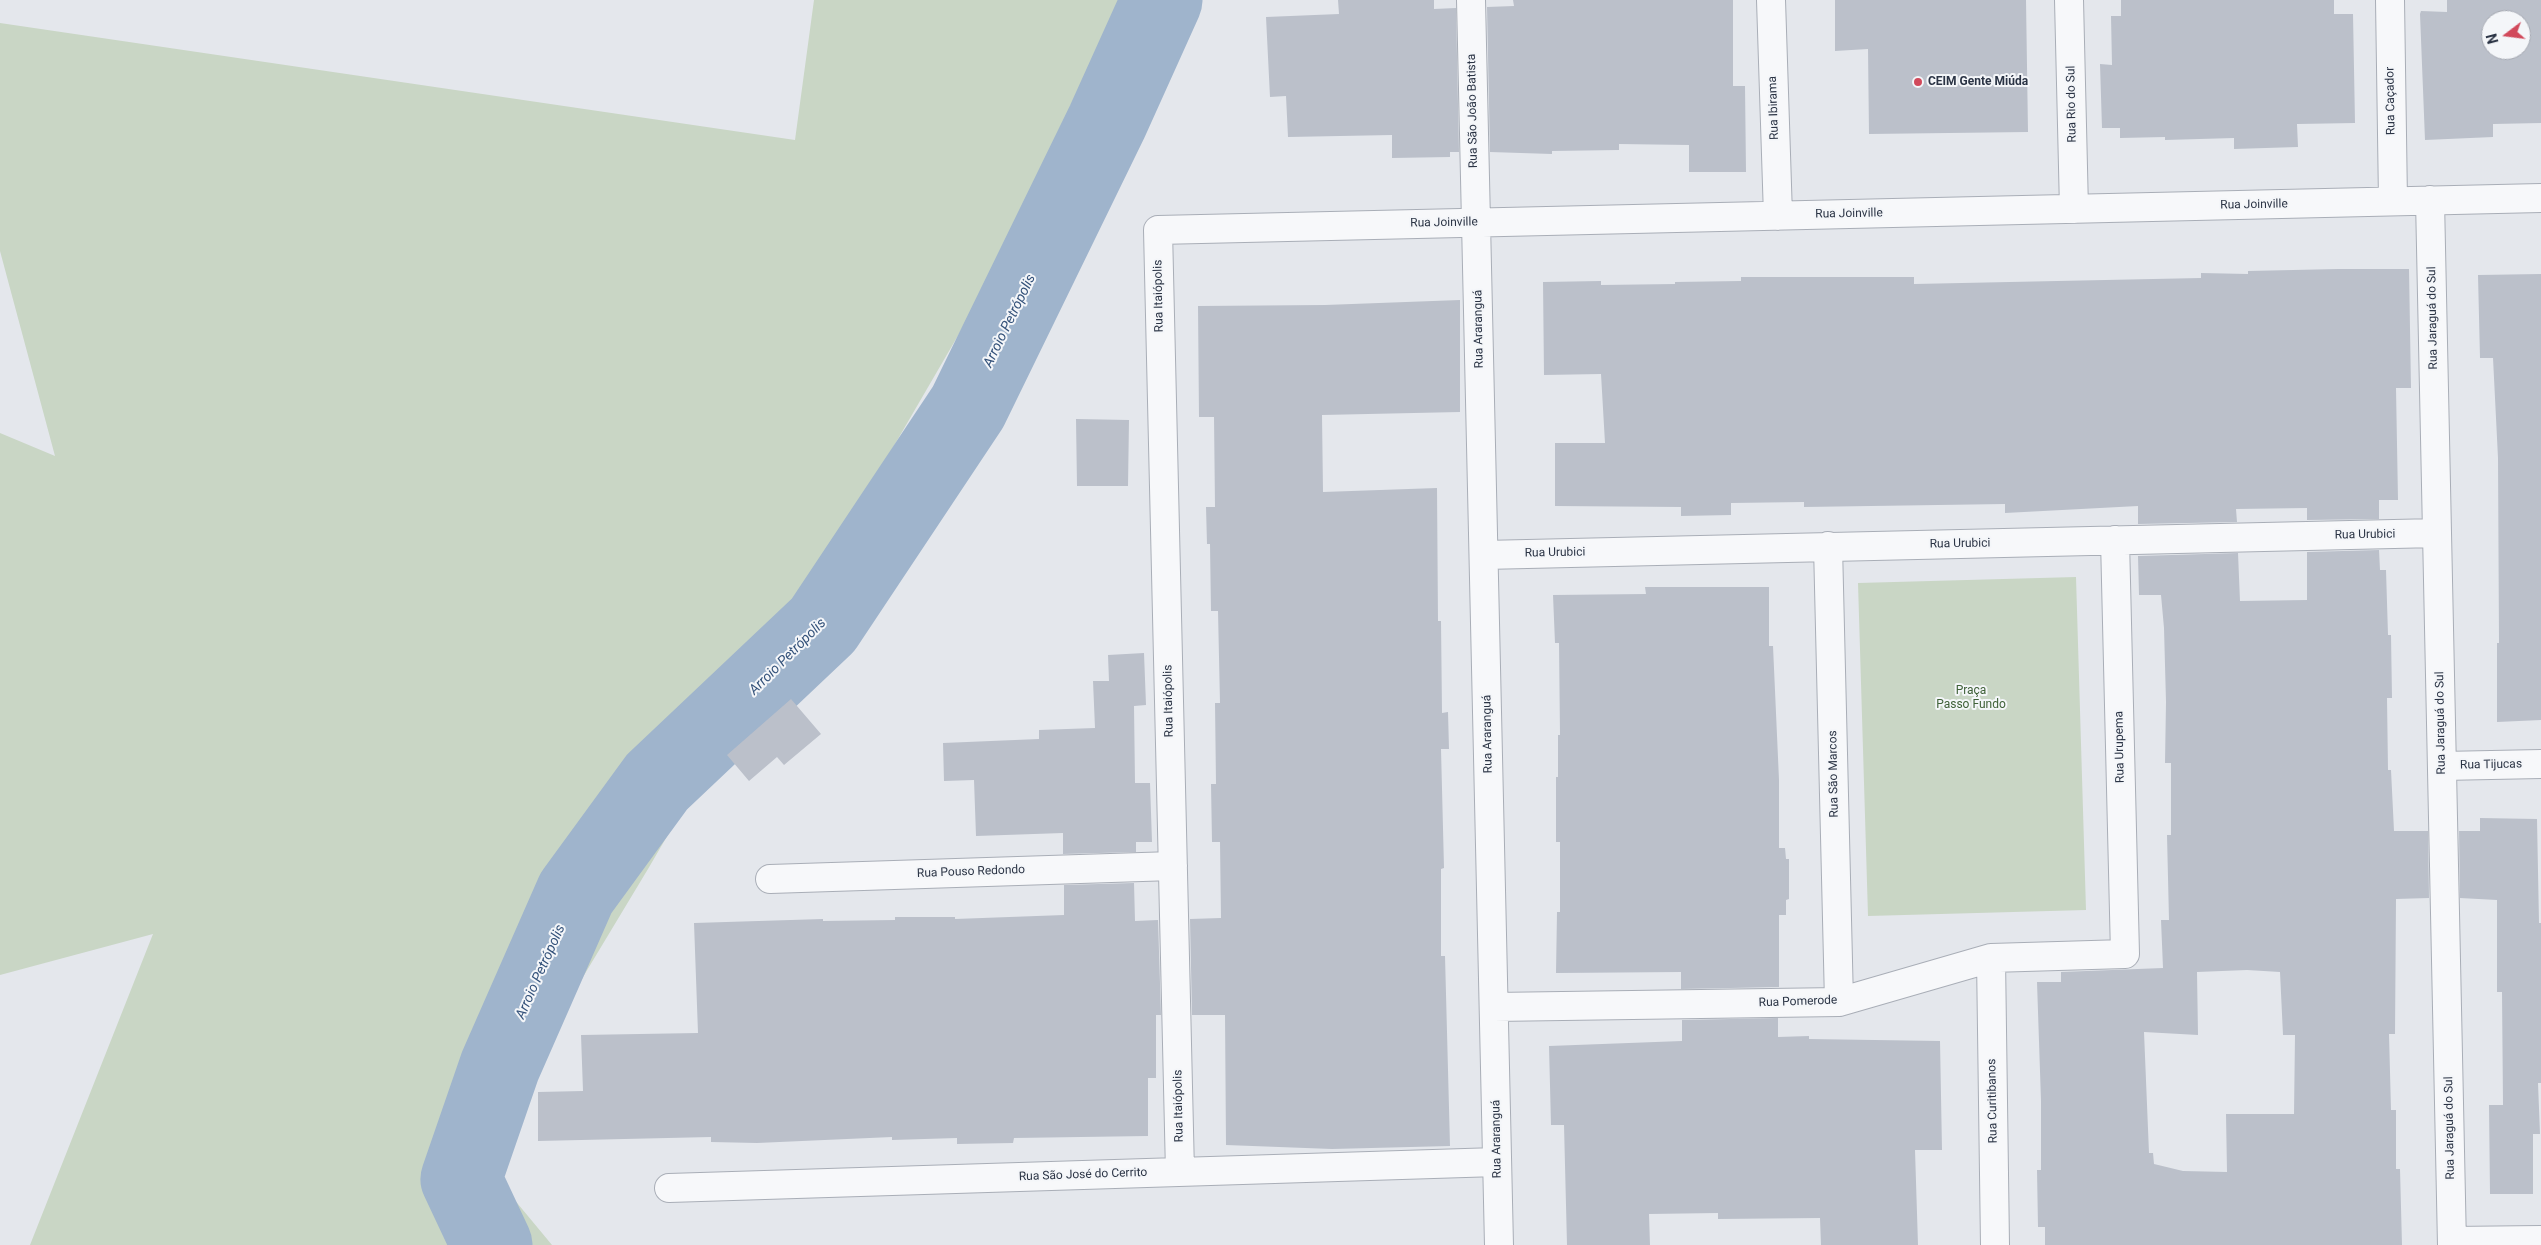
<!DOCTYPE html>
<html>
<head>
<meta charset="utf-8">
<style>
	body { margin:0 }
	#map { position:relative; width:2541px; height:1245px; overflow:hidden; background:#e4e7ec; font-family:Roboto,sans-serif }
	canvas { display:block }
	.north { position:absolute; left:2481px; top:10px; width:50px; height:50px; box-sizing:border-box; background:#f4f6f9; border:1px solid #a4a8b1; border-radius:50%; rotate:255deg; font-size:14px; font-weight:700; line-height:20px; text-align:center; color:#2b3445 }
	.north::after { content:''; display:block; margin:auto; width:18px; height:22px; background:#d1495b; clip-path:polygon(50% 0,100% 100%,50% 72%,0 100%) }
</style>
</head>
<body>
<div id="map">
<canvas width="2541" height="1245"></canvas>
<div class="north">N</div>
</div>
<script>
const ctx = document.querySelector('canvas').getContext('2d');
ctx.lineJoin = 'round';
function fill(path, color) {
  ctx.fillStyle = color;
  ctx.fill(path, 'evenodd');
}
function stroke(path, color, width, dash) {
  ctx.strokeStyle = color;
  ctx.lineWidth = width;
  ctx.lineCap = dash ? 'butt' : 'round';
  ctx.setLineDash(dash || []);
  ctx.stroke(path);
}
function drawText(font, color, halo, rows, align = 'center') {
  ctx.font = font + ' Roboto,sans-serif';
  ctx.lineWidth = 4;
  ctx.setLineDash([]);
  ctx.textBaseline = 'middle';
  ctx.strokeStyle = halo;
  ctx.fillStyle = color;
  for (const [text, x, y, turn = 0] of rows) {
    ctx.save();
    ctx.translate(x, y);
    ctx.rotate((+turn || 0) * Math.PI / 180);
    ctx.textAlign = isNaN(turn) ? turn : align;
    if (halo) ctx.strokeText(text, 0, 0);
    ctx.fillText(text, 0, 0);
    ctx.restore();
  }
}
fill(new Path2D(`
	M 814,0 L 1153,0 L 648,869 L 492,1128 L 508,1192 L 552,1245 L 30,1245 L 153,934 L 0,975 L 0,433 L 55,456 L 0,251 L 0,23 L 795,140 Z
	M 2076,577 L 2086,910 L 1868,916 L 1858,583 Z`), '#c9d6c5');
stroke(new Path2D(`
	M 492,1245 L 461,1179 L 500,1066 L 576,893 L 657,782 L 823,625 L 968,407 L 1107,122 L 1162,0`), '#9fb4cc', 81);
fill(new Path2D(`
	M 1338,0 L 1434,0 L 1434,9 L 1456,8 L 1459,152 L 1450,152 L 1450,157 L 1392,158 L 1392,135 L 1288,137 L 1286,96 L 1270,97 L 1266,17 L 1339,14 Z
	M 1513,0 L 1733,0 L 1733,86 L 1745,86 L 1746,172 L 1689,172 L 1689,145 L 1619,144 L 1619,150 L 1552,151 L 1552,154 L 1490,152 L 1487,7 L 1514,6 Z
	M 1835,0 L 2026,0 L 2028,132 L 1869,134 L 1868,49 L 1835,51 Z
	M 2121,0 L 2334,0 L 2334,14 L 2353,14 L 2355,123 L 2297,124 L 2298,147 L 2234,149 L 2234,138 L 2165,140 L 2165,137 L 2120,138 L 2120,128 L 2102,128 L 2100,64 L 2112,65 L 2111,16 L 2121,16 Z
	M 2447,0 L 2541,0 L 2541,123 L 2493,124 L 2493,137 L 2425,140 L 2420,14 L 2421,11 L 2447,12 ZM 2491,20 L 2521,20 L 2521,50 L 2491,50 Z
	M 2338,269 L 2409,269 L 2411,388 L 2396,388 L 2398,500 L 2379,500 L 2379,519 L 2307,520 L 2307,508 L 2236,509 L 2237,522 L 2138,524 L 2138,506 L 2005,513 L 2005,504 L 1804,507 L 1804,502 L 1731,503 L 1731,515 L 1681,516 L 1681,507 L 1555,506 L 1555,443 L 1605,443 L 1601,374 L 1544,375 L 1543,282 L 1601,281 L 1601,285 L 1675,284 L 1675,282 L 1741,281 L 1741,277 L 1914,277 L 1914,284 L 2201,278 L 2201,273 L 2248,274 L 2248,271 Z
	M 2541,274 L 2541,720 L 2497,722 L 2497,643 L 2499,643 L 2498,458 L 2493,358 L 2480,358 L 2478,275 Z
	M 1460,300 L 1460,412 L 1322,415 L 1323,492 L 1437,488 L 1438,621 L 1441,621 L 1442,713 L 1448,712 L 1449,749 L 1441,749 L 1444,868 L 1441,869 L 1441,956 L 1445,956 L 1450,1146 L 1332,1149 L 1226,1145 L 1225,1015 L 1192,1015 L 1190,919 L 1221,918 L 1220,842 L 1212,842 L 1211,784 L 1216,784 L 1215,703 L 1220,703 L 1218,611 L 1211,611 L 1210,544 L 1207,544 L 1206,507 L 1215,507 L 1214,417 L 1199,417 L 1198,306 L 1325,305 Z
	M 1076,419 L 1129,420 L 1128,486 L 1077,486 Z
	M 2379,550 L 2380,570 L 2386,570 L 2388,635 L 2391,635 L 2392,698 L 2387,698 L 2388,770 L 2391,770 L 2394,831 L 2428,831 L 2429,898 L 2396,899 L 2395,1034 L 2389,1034 L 2391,1110 L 2396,1110 L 2396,1169 L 2400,1169 L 2402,1245 L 2045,1245 L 2045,1227 L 2038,1227 L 2037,1170 L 2041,1170 L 2041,1101 L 2037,982 L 2061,982 L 2061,972 L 2163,968 L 2161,920 L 2169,920 L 2167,835 L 2171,835 L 2171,763 L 2165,763 L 2166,702 L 2164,628 L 2161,595 L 2139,595 L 2138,556 L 2238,553 L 2240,601 L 2307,600 L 2307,552 ZM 2247,970 L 2280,972 L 2283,1035 L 2295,1035 L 2294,1114 L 2226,1114 L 2227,1172 L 2183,1171 L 2154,1164 L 2153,1153 L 2149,1153 L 2144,1032 L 2198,1035 L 2197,972 Z
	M 1645,587 L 1769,587 L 1769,646 L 1773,646 L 1779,780 L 1779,848 L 1785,848 L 1786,859 L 1789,859 L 1789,899 L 1786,900 L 1786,915 L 1779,915 L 1779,987 L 1681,989 L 1681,972 L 1556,973 L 1557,912 L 1560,912 L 1560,842 L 1556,842 L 1556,777 L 1558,777 L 1558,735 L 1560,735 L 1559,643 L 1555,643 L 1553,595 L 1646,594 Z
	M 1144,653 L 1146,705 L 1134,706 L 1135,783 L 1150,783 L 1152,842 L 1136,842 L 1136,852 L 1063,854 L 1063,833 L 976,836 L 974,780 L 944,781 L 943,743 L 1039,739 L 1039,730 L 1095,728 L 1093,681 L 1109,681 L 1108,655 Z
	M 791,699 L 821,734 L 784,765 L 777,757 L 749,781 L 727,755 Z
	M 2480,818 L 2537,819 L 2539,923 L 2541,923 L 2541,1083 L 2538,1083 L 2540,1134 L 2533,1134 L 2533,1194 L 2490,1194 L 2489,1105 L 2503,1105 L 2502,992 L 2497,992 L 2497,900 L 2460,898 L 2459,831 L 2480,831 Z
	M 1134,883 L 1135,921 L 1158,920 L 1161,1015 L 1156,1015 L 1156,1078 L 1148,1078 L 1148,1136 L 1014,1138 L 1013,1143 L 957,1144 L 957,1138 L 892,1140 L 892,1137 L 757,1143 L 711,1142 L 711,1137 L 538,1141 L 538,1092 L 583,1091 L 581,1035 L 698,1033 L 694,923 L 823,919 L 823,921 L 895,920 L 895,917 L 955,917 L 955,919 L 1064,915 L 1064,885 Z
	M 1778,1018 L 1778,1037 L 1809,1036 L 1809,1039 L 1940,1041 L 1942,1150 L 1915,1150 L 1918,1245 L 1821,1245 L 1820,1218 L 1718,1219 L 1718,1213 L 1649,1214 L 1650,1245 L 1567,1245 L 1564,1125 L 1551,1125 L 1549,1046 L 1682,1041 L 1682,1020 Z`), '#bbc0ca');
const minor = new Path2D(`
	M 1471,0 L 1499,1245
	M 1771,0 L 1778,216
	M 2069,0 L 2074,209
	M 2390,0 L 2393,201
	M 2430,200 L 2452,1245
	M 1828,546 L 1839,1002
	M 1484,555 L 2437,533
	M 2442,766 L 2541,764
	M 770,879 L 1173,866
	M 1991,958 L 1995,1245
	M 1494,1007 L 1839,1002 L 1991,958 L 2125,954 L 2115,540
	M 1180,1172 L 1158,230 L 2541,198
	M 669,1188 L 1497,1162
	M 2452,1241 L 2541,1240`);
stroke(minor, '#a9aeb7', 30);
stroke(minor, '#f7f8fa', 28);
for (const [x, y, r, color] of [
	[1918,82,5,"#d1495b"]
]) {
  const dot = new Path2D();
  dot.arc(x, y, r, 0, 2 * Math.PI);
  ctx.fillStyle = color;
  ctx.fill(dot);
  stroke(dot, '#f4f6f9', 2);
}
drawText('bold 12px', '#2b3445', '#f4f6f9', [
	["CEIM Gente Miúda",1928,82]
], 'left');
drawText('12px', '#2b3445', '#f4f6f9', [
	["Rua Caçador",2391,101,-91],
	["Rua Rio do Sul",2072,104,-91],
	["Rua Ibirama",1774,108,-92],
	["Rua São João Batista",1473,111,-91],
	["Rua Joinville",2254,205,-1],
	["Rua Joinville",1849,214,-1],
	["Rua Joinville",1444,223,-1],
	["Rua Itaiópolis",1159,296,-91],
	["Rua Jaraguá do Sul",2433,318,-91],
	["Rua Araranguá",1479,329,-91],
	["Rua Urubici",2365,535,-1],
	["Rua Urubici",1960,544,-1],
	["Rua Urubici",1555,553,-1],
	["Rua Itaiópolis",1169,701,-91],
	["Rua Jaraguá do Sul",2441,723,-91],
	["Rua Araranguá",1488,734,-91],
	["Rua Urupema",2120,747,-91],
	["Rua Tijucas",2491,765,-1],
	["Rua São Marcos",1834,774,-91],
	["Rua Pouso Redondo",971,872,-2],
	["Rua Pomerode",1798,1002,-2],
	["Rua Curitibanos",1993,1101,-91],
	["Rua Itaiópolis",1179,1106,-91],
	["Rua Jaraguá do Sul",2450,1128,-91],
	["Rua Araranguá",1497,1139,-91],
	["Rua São José do Cerrito",1083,1175,-2]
]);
drawText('12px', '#3f6138', '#f4f6f9', [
	["Praça",1971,691],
	["Passo Fundo",1971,705]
]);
drawText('italic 14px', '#34527a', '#f4f6f9', [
	["Arroio Petrópolis",1010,321,-64],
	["Arroio Petrópolis",788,657,-45],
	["Arroio Petrópolis",541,972,-66]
]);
</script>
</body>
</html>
